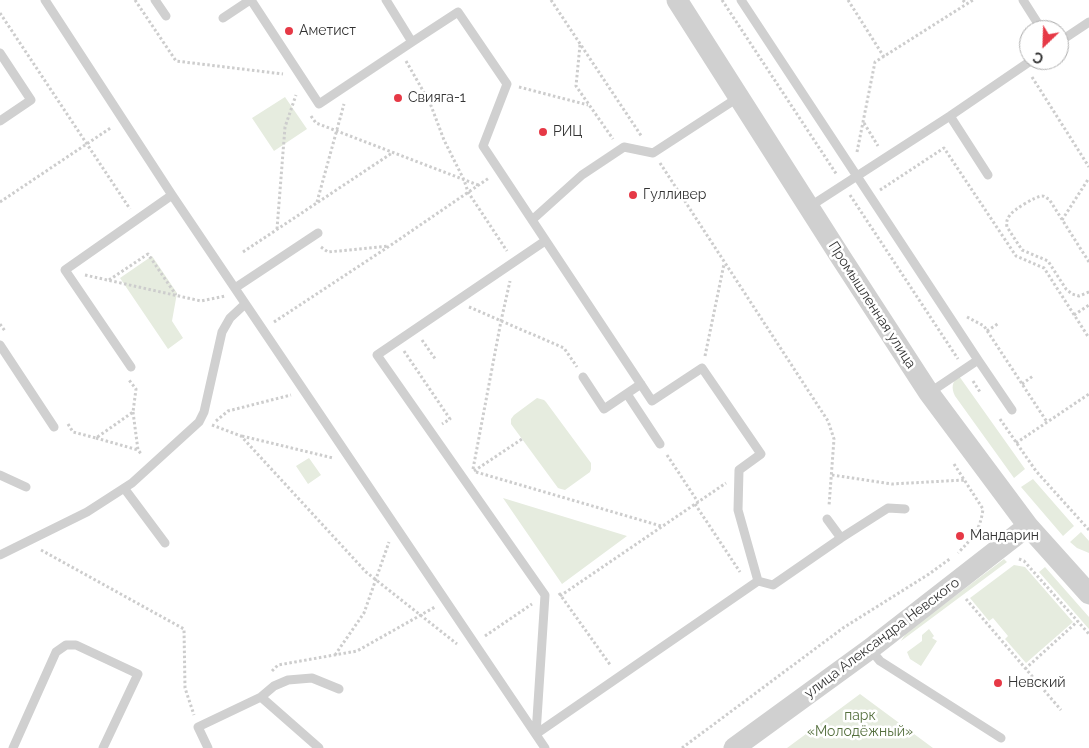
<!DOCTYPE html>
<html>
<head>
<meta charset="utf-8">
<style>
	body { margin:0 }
	#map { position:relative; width:1089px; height:748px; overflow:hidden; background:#fff; font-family:Raleway,sans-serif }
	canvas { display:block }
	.north { position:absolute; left:1019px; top:20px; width:50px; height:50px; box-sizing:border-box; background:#fff; border:1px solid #adadad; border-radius:50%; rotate:204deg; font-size:14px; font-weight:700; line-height:20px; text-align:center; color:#333 }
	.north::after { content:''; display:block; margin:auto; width:18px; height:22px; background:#e63946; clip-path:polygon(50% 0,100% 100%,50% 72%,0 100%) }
</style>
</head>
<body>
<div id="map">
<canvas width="1089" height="748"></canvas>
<div class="north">С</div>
</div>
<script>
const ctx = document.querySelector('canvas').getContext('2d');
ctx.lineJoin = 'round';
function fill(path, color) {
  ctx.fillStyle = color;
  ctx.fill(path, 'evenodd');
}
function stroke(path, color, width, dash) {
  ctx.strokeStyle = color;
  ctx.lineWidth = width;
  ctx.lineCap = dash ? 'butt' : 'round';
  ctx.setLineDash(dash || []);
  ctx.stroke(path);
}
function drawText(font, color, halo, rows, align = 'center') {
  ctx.font = font + ' Raleway,sans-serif';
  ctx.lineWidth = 5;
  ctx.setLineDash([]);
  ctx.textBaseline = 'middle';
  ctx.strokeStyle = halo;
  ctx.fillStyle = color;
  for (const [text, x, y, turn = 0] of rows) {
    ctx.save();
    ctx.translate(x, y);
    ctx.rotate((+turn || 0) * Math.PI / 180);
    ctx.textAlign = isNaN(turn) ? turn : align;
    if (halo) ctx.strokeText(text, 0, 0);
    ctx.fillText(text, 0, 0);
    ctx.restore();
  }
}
fill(new Path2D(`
	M 285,97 L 307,129 L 274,151 L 252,118 Z
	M 152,256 L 177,293 L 172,321 L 183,338 L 168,349 L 120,278 Z
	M 959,376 L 1025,469 L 1014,478 L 955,396 C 951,388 952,381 959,376 Z
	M 537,398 L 544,400 L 546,402 L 591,463 L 591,469 L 590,472 L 565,490 L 561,489 L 558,488 L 511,424 L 511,419 L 514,415 Z
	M 309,458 L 321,475 L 308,484 L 296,466 Z
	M 1033,479 L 1074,526 L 1063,536 L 1021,487 Z
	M 503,498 L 627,536 L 562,584 Z
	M 1081,532 L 1089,541 L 1089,553 L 1077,548 L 1070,542 Z
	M 1004,559 L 1007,562 L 901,641 L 906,633 Z
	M 1014,565 L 1025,567 L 1073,622 L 1026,663 L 1005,639 L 1008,636 L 993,618 L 989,621 L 970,598 Z
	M 1045,567 L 1089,617 L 1089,629 L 1039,572 Z
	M 929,629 L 934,636 L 932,638 L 937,641 L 921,666 L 910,659 L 907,652 L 922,641 L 922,635 Z
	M 860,694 L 933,748 L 787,748 Z`), '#e6ecdf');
stroke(new Path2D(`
	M 135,0 L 176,61 L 283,74
	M 551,0 L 642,137
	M 722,0 L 837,175
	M 848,0 L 884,57
	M 963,0 L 966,4
	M 0,13 L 130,209
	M 580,45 L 576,86 L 613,139
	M 406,61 L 430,103 L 444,140 L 464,180 L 468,192 L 507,251
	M 1032,77 L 1089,167
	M 519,87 L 588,105
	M 311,116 L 316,123 L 478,185
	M 864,123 L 878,146
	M 857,152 L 875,62 L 973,0
	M 660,163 L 828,421 L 834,439 L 829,506
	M 880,190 L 944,148 L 1016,256 L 1044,268 L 1089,338
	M 850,195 L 958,359
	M 0,202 L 112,127
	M 317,202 L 344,104
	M 1062,220 L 1089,178
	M 277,229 L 285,127 L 296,95
	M 321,247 L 328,252 L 389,246
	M 243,252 L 392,153
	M 1089,262 L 1049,199 C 1046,198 1045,196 1042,196 C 1036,196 1013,210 1010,215 C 1007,219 1006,222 1007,227 L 1022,250 L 1048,261 L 1066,289 L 1072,294 L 1079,296 L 1089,292
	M 85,275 L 201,301 L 225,296
	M 109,280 L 148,254 L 176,295
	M 469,307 L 564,348 L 577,367
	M 1074,315 L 1089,305
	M 967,317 L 984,326 L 1047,422
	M 274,322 L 391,245 L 489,178
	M 0,324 L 5,331
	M 987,331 L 999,323
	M 422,340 L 436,360
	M 404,351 L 450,419 L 442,424
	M 705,356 L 724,264
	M 973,381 L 980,392
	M 1022,384 L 1033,376
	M 133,412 L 138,450 L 142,455
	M 1000,419 L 1036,471 L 1089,530
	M 216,421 L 228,411 L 291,395
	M 68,424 L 73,432 L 96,438 L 133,412 L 136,389 L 129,380
	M 212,425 L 241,436 L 366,572 L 457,644
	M 242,436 L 333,458
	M 96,438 L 138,450
	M 1016,443 L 1089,394
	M 667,455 L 698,502
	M 954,464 L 983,509 C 980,531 973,537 958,553
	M 473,469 L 501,321 L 510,281
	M 474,471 L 522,439
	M 476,472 L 661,526
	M 832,475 L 892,484 L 964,480
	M 695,504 L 740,572
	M 41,550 L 184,629 L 185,688 L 194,715
	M 1019,559 L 1024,561 L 1089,634
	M 559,593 L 611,666
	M 560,596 L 726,483
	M 966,599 L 1061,710
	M 485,636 L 532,604
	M 335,655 L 364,613 L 389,542
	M 1025,669 L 1078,621
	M 272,671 L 278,665 L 357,651 L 435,607
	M 682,748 L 843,628 L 929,574 L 951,558`), '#cdcdcd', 3, [2.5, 2.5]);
stroke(new Path2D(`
	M 45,0 L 172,195 L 545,748
	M 155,0 L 166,16
	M 251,0 L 319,104 L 412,42
	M 386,0 L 412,42 L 458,12 L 507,84 L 483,146 L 652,401 L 702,368 L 761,454 L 739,470 L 738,510 L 758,581 L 773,585 L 841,538 L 827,519
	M 741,0 L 978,360 L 929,393
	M 1023,0 L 1042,30
	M 223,18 L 250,0
	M 1059,42 L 1089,22
	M 0,53 L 31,100 L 0,121
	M 950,116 L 988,175
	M 809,207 L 950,116 L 1032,60
	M 532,220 L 582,175 L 624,147 L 653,153 L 739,97
	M 235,288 L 318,233
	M 0,345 L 54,427
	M 978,360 L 1012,410
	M 131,367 L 65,270 L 172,195
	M 583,377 L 604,409 L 641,384
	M 627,394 L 660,444
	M 0,475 L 26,487
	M 124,488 L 165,543
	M 841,538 L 888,508 L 905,509
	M 0,555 L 87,512 L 132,483 L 199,422 L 204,412 L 222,332 L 230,318 L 245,304
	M 870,649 L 880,661 L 1001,738
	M 536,734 L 545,595 L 377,355 L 545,241
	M 536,734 L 758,581
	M 13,748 L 56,652 L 66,645 L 76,645 L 138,674 L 103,748
	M 208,748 L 198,727 L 261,697
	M 319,748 L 261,697 L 274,686 L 288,680 L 312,678 L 339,689`), '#d0d0d0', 9);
stroke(new Path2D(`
	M 677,0 L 840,256 L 929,393 L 1028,526 L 1089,594
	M 734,748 L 870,649 L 1028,526`), '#d0d0d0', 21);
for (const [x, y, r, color] of [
	[289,31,5,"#e63946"],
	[398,98,5,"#e63946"],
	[543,132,5,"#e63946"],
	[633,195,5,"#e63946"],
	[960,536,5,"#e63946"],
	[998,683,5,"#e63946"]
]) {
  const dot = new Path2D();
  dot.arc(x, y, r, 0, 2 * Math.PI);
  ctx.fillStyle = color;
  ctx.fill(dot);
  stroke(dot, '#fff', 2);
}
drawText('14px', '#333', '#fff', [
	["Аметист",299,31],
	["Свияга-1",408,98],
	["РИЦ",553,132],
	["Гулливер",643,195],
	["Мандарин",970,536],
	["Невский",1008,683]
], 'left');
drawText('14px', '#333', '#fff', [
	["Промышленная улица",872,305,57],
	["улица Александра Невского",882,638,-37]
]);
drawText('14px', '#56703f', '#fff', [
	["парк",860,716],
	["«Молодёжный»",860,732]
]);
</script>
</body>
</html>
